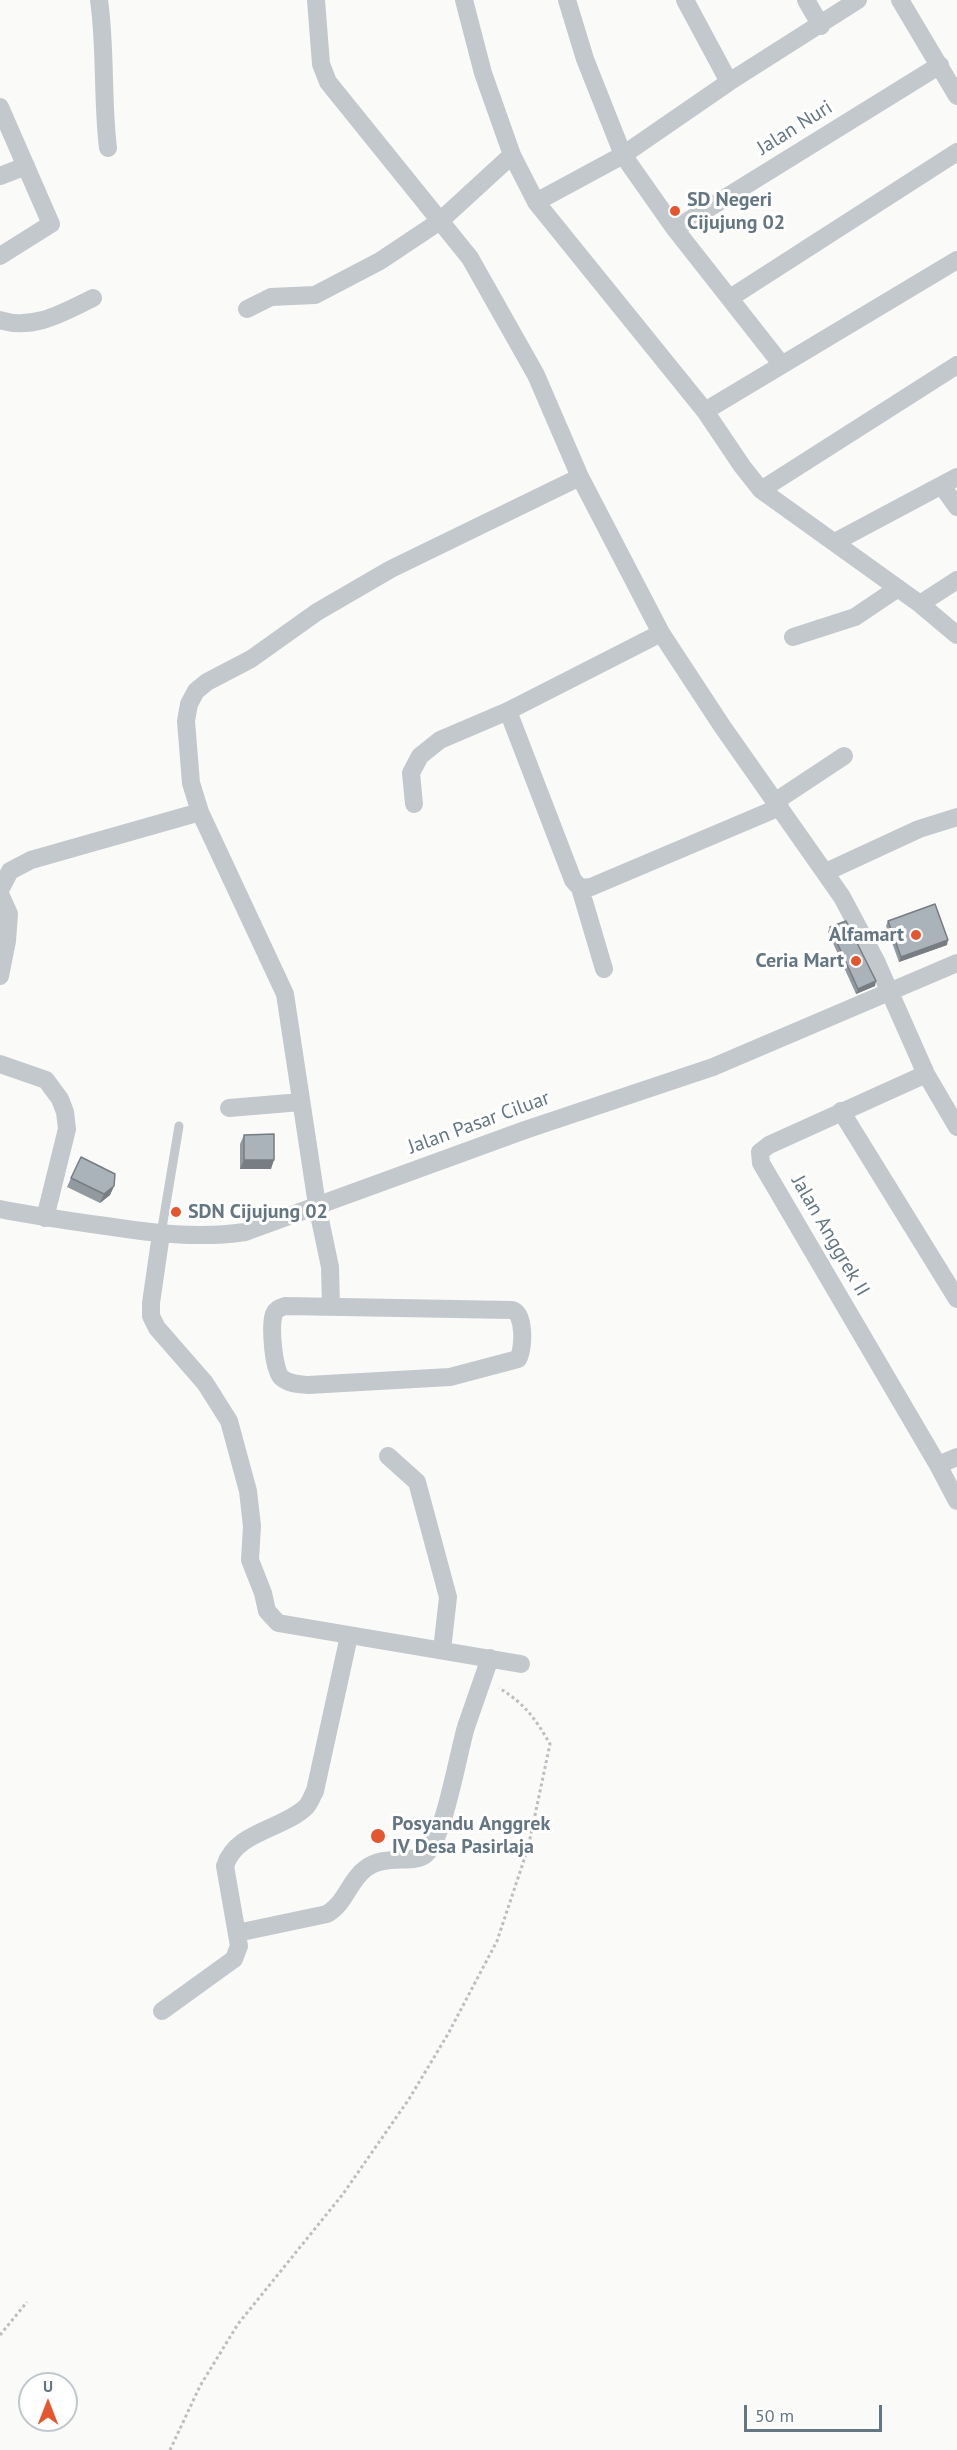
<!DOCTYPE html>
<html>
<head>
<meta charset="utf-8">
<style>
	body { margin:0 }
	#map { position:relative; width:957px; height:2450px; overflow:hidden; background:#fafaf8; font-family:"PT Sans",sans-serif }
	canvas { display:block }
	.north { position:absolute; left:18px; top:2372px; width:60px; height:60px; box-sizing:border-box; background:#fff; border:2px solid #c1c8cd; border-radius:50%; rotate:0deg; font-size:16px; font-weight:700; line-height:24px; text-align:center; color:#657683 }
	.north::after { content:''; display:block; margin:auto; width:21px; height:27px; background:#e4572e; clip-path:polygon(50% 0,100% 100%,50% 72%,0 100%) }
	.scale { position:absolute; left:744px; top:2405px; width:138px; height:27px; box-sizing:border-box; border:3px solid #657683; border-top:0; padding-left:8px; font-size:18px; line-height:21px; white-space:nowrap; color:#657683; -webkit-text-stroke:4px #fff; paint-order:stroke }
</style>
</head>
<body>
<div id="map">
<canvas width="957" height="2450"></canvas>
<div class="north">U</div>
<div class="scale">50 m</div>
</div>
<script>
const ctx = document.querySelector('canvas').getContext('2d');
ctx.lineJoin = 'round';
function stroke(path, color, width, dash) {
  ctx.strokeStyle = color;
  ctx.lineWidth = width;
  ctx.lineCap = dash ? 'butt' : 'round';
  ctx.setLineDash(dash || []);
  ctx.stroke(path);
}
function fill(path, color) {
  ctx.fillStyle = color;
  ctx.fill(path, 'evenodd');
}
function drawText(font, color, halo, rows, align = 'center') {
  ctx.font = font + ' "PT Sans",sans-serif';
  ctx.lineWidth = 6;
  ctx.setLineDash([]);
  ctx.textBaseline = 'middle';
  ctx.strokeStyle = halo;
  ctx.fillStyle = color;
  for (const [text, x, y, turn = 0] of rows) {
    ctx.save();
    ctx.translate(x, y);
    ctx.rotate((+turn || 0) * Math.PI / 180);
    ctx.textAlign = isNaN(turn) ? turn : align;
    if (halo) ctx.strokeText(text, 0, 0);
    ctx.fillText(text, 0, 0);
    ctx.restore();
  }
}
stroke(new Path2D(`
	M 0,2335 L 27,2302
	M 170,2450 L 200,2386 L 238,2324 L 343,2194 L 409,2099 L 448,2034 L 497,1941 L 528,1848 L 550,1744 C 535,1718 524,1703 499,1688`), '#bbbfc2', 3, [3, 3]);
stroke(new Path2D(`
	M 161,1234 L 179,1126`), '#c3c8cc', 9);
stroke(new Path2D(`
	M 99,0 C 106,49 102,99 108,148
	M 316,0 L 321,64 L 328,82 L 470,258 L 536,375 L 580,477 L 661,633 L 722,726 L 842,897 L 876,961 L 926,1074 L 957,1127
	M 464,0 L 483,73 L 512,155 L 536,202 L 705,411 L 742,466 L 761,490 L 920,604 L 957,635
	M 567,0 L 585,59 L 623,155 L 675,229 L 782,365
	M 685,0 L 729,82
	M 806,0 L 821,26
	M 900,0 L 957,96
	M 0,107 L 51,224 L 0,256
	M 0,176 L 26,166
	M 536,202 L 623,155 L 729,82 L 858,0
	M 675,229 L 940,65
	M 730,298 L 957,152
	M 247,309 L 271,297 L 315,295 L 380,261 L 440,221 L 512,155
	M 0,320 C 33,331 64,312 93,298
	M 705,411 L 957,260
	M 942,486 L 957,507
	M 761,490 L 957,365
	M 835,542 L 957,477
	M 920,604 L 957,580
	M 793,637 L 855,617 L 898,588
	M 508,711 L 573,880 L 580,888 L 591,887 L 780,807
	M 776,801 L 844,756
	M 414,804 L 411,773 L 420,756 L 440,740 L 508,711 L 661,633
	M 826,872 L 919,829 L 957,817
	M 580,888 L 604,969
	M 0,890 L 10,871 L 31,860 L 200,812
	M 0,894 L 9,914 L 7,941 L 0,976
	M 0,1064 L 46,1080 L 60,1099 L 65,1112 L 67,1129 L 45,1218
	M 926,1074 L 769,1145 L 760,1152 L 761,1163 L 938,1465 L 957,1501
	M 229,1108 L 301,1102
	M 841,1111 L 957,1299
	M 0,1209 C 35,1216 70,1221 106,1226 C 152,1233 198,1239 245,1232 L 525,1130 L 713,1067 L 957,963
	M 161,1234 L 151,1303 L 151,1316 L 157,1328 L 205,1383 L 229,1421 L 248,1491 L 252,1526 L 250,1560 L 263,1593 L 267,1611 L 278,1623 L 521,1664
	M 285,1306 L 512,1310 C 525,1313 524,1349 518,1359 L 450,1377 L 308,1385 C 299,1384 289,1384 282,1378 C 273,1371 270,1325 274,1314 C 276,1309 280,1308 285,1306 Z
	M 331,1306 L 330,1267 L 317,1205 L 285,994 L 200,812 L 191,783 L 186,721 L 189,704 L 196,691 L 207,682 L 251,659 L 317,612 L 391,569 L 580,477
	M 388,1456 L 417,1482 L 448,1597 L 442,1650
	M 938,1465 L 957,1457
	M 237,1933 L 327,1914 C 346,1903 349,1881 365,1869 C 385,1853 414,1865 426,1854 C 444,1838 458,1754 466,1727 C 474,1704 482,1681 490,1658
	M 162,2011 L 234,1959 L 239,1946 L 225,1866 C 236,1831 282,1830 306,1807 C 310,1803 312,1796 315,1791 L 349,1636`), '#c3c8cc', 18);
fill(new Path2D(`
	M 888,921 L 947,945 L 899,962 L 886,926 Z
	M 830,927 L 875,986 L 856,994 L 828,932 Z
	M 244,1135 L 271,1169 L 240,1169 L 240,1144 Z
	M 71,1178 L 114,1186 L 110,1195 L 100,1203 L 67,1187 Z`), '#929a9f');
fill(new Path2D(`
	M 948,940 L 947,945 L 899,962 L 901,957 Z
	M 876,981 L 875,986 L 856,994 L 858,989 Z
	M 244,1160 L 274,1160 L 271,1169 L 240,1169 Z
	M 114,1186 L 110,1195 L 100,1203 L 104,1194 Z`), '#777d82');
const building = new Path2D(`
	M 935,904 L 948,940 L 901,957 L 888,921 Z
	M 846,921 L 876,981 L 858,989 L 830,927 Z
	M 274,1134 L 274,1160 L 244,1160 L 244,1135 Z
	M 81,1157 L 115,1174 L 114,1186 L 104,1194 L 71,1178 Z`);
fill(building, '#aab3b9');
stroke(building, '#777d82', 1.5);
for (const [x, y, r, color] of [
	[675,211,6,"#e4572e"],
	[916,935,6,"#e4572e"],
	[856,961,6,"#e4572e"],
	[176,1212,6,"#e4572e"],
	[378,1836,8,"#e4572e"]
]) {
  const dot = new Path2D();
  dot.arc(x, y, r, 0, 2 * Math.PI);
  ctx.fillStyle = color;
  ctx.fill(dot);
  stroke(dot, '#fff', 2);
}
drawText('20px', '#657683', '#fff', [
	["Jalan Nuri",795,128,-32],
	["Jalan Pasar Ciluar",479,1123,-20],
	["Jalan Anggrek II",830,1236,60]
]);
drawText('bold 20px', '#657683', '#fff', [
	["SD Negeri",687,200],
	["Cijujung 02",687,223],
	["Alfamart",904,935,"right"],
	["Ceria Mart",844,961,"right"],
	["SDN Cijujung 02",188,1212],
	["Posyandu Anggrek",392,1824],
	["IV Desa Pasirlaja",392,1847]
], 'left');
</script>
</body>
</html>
